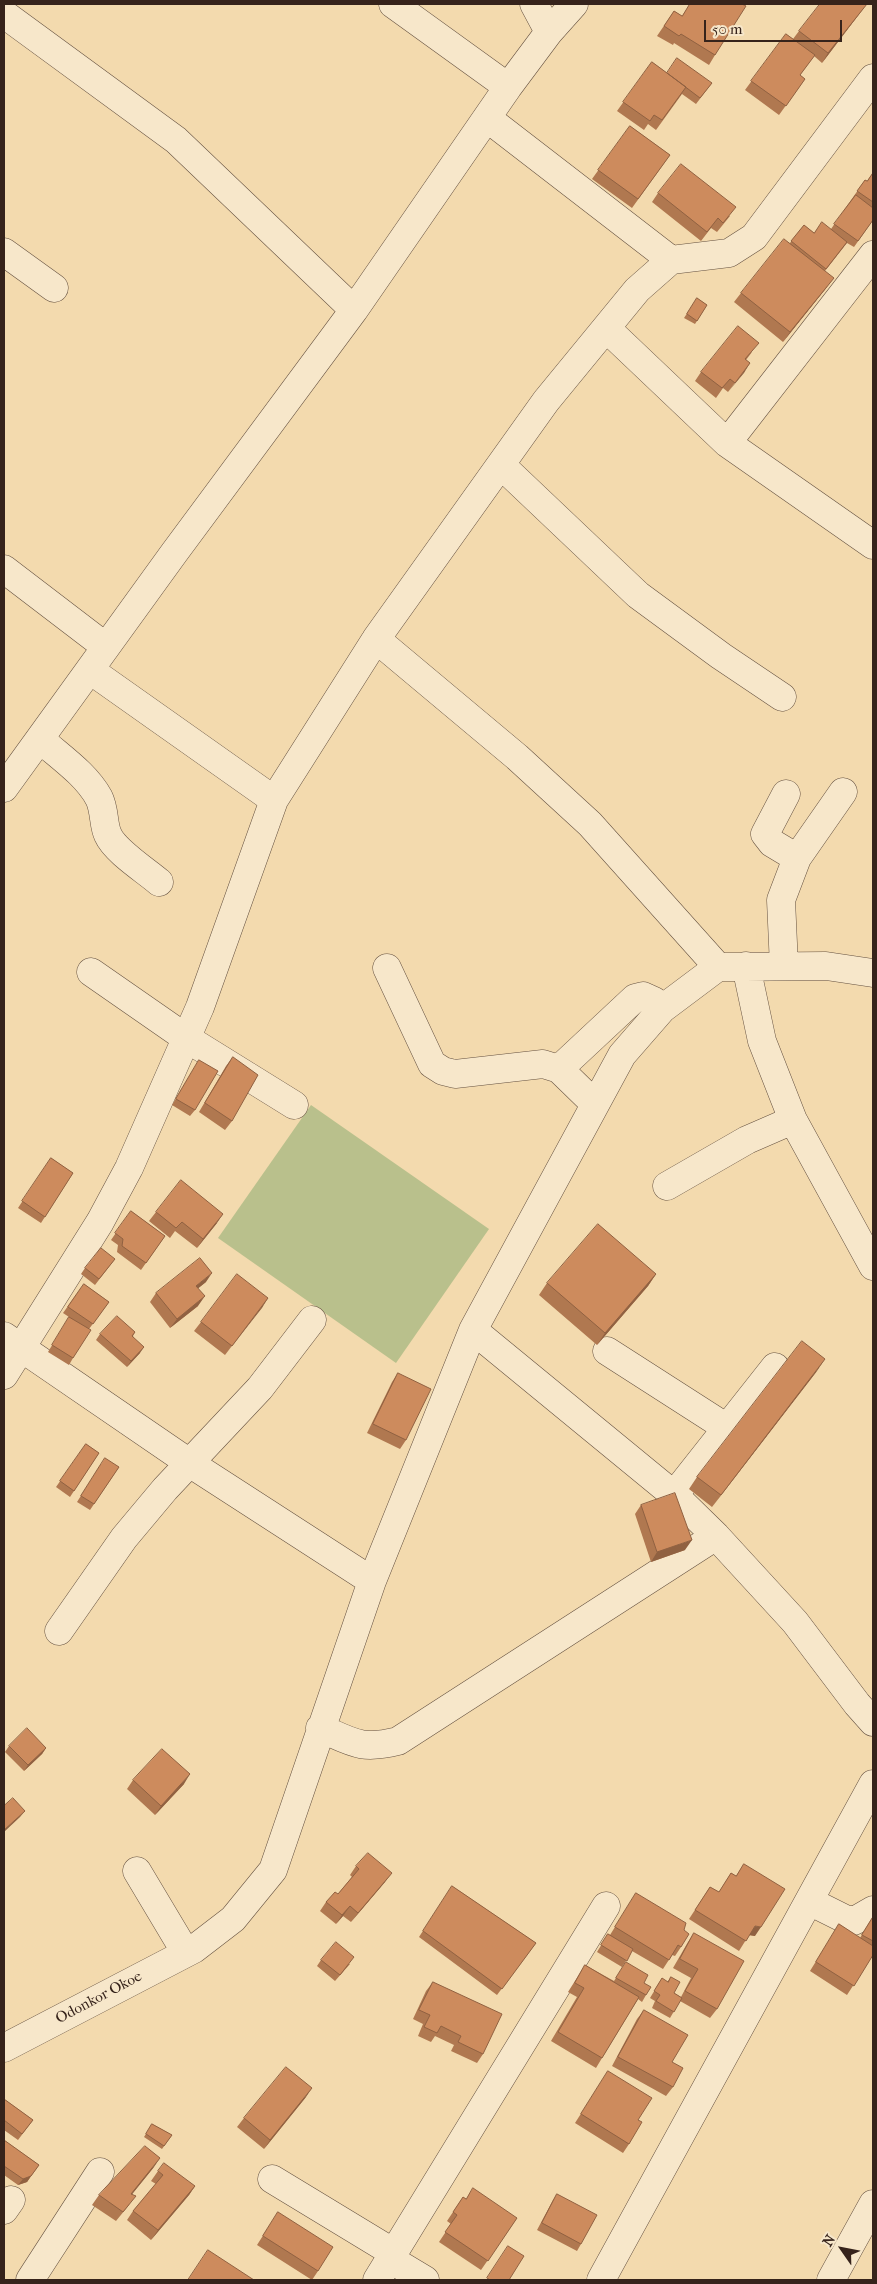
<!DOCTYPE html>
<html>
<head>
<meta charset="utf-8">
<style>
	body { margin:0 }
	#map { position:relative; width:877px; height:2284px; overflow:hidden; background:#f3daae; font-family:"IM FELL French Canon",serif }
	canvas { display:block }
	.frame { position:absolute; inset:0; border:5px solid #36231b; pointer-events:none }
	.north { position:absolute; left:817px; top:2224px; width:50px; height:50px; -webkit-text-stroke:4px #f7e7ca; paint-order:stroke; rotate:303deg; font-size:14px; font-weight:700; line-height:20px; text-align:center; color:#36231b }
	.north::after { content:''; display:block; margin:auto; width:18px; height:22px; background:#36231b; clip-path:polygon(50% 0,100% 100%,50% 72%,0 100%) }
	.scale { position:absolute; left:704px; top:20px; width:138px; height:22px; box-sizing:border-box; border:2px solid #36231b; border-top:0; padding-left:6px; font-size:15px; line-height:18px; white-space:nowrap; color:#36231b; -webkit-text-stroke:4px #f7e7ca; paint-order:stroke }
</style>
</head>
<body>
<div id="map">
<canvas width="877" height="2284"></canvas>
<div class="frame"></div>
<div class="north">N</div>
<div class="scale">50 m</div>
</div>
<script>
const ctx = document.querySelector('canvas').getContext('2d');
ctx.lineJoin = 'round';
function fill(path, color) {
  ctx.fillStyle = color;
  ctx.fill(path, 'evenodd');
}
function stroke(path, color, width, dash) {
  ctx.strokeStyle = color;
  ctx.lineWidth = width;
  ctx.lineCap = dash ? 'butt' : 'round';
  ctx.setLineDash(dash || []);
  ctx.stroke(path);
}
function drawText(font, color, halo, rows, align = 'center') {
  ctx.font = font + ' "IM FELL French Canon",serif';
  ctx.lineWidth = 4.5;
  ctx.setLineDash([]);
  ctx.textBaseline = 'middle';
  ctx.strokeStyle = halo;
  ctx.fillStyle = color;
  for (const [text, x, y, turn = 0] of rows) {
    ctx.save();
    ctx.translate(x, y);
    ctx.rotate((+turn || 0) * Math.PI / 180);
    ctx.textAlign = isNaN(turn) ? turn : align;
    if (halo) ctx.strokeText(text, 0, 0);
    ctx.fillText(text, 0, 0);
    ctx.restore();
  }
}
fill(new Path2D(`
	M 311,1105 L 489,1229 L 396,1363 L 218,1238 Z`), '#b9c08c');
const minor = new Path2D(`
	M 393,4 L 508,87
	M 534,4 L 549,32
	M 4,14 L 176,140 L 354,310
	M 487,118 L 671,260
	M 4,252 L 54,288
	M 606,328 L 727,443 L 873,545
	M 727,443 L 873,255
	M 501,465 L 638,595 L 721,656 L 782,697
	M 4,569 L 106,647
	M 376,639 L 517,757 L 590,824 L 718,967
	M 90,670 L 274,800
	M 40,739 C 60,757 86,774 99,798 C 105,810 103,825 108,835 C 115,851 145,870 159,882
	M 4,788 L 174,553 L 354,310 L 508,87 L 549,32 L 574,4
	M 786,794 L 765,834 L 772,843 L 797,858
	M 746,966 L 762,1041 L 793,1120 L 873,1266
	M 784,966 L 781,900 L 797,858 L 843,792
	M 387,968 L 432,1064 L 443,1071 L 455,1074 L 543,1064 L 559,1069 L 595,1104
	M 91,972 L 186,1038 L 294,1105
	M 559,1069 L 635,998 L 643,996 L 654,1001 L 662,1009
	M 667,1186 L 747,1140 L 793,1120
	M 473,1330 L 674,1495 L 716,1536 L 795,1622 L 857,1704 L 873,1722
	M 4,1336 L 191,1464 L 372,1581
	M 607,1351 L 727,1428
	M 4,1375 L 100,1222 L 129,1168 L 200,1007 L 274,800 L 376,639 L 546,401 L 637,290 L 671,260 L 729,253 L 754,237 L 873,78
	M 674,1495 L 775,1367
	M 59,1631 L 124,1538 L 165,1489 L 260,1388 L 312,1320
	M 320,1728 C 354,1743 361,1750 398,1741 L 716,1536
	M 137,1871 L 186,1953
	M 809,1901 L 845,1919 L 854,1921 L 873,1910
	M 4,2048 L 194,1949 L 233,1919 L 273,1870 L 372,1581 L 473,1330 L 622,1055 L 662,1009 L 718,967 L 826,966 L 873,973
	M 272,2179 L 394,2253
	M 4,2210 L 11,2200
	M 390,2259 L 425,2280
	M 30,2280 L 100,2172
	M 377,2280 L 606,1906
	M 601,2280 L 873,1784
	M 831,2280 L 873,2204`);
stroke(minor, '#655140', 29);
stroke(minor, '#f7e7ca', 28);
fill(new Path2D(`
	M 690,4 L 742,4 L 715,55 L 709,65 L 674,43 L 673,45 L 657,36 L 674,11 L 682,16 Z
	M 863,9 L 822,63 L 814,56 L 800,75 L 805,79 L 779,115 L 745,90 L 786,34 L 793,39 L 799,31 Z
	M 652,62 L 667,73 L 712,83 L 696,104 L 682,94 L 656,130 L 648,124 L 644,130 L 617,111 Z
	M 630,126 L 670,155 L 632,208 L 592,179 Z
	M 873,173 L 873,220 L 854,247 L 847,243 L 825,271 L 827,287 L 783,342 L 734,302 L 741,293 L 790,243 L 804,225 L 814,233 L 831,229 L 865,180 L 867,181 Z
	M 658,193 L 730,216 L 717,232 L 711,228 L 701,241 L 652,202 Z
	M 697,298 L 707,305 L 695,324 L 684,318 Z
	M 752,352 L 746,360 L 750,363 L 728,392 L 723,388 L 716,398 L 695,381 L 701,372 Z
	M 233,1057 L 232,1121 L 225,1130 L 199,1112 L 226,1066 Z
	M 199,1060 L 195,1110 L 190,1116 L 172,1105 Z
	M 51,1158 L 73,1173 L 41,1223 L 18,1208 Z
	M 131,1211 L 165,1236 L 141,1270 L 117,1252 L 118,1245 L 111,1240 Z
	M 156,1212 L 217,1223 L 197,1248 L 175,1231 L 170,1238 L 149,1221 Z
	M 115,1259 L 95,1285 L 81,1274 L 85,1268 Z
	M 656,1274 L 648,1286 L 597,1345 L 539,1295 L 547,1283 Z
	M 206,1282 L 198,1288 L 198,1306 L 170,1328 L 150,1302 L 156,1293 Z
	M 84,1284 L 109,1302 L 89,1329 L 73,1358 L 69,1365 L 48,1352 L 69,1317 L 63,1313 Z
	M 268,1298 L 225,1355 L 194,1331 L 201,1322 Z
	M 135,1332 L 133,1336 L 140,1353 L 127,1367 L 96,1340 L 100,1334 Z
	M 817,1371 L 712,1507 L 689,1489 L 697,1477 Z
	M 398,1373 L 406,1440 L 400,1449 L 367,1433 L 392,1382 Z
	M 86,1444 L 99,1453 L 70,1497 L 56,1487 Z
	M 101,1464 L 119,1467 L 90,1510 L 77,1502 Z
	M 641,1505 L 685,1550 L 651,1562 L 635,1514 Z
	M 9,1746 L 46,1748 L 42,1754 L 24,1771 L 5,1752 Z
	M 133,1780 L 184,1784 L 155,1815 L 127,1789 Z
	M 744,1864 L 755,1936 L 749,1935 L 739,1951 L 689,1919 L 710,1887 L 719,1892 L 731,1873 L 736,1876 Z
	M 356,1866 L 385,1882 L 351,1922 L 343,1916 L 336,1924 L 320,1911 L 326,1902 L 338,1894 L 352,1877 L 350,1875 Z
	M 452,1886 L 536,1943 L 497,1995 L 419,1937 Z
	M 636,1893 L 684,1930 L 681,1947 L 675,1956 L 672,1955 L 663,1969 L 632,1951 L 622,1967 L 597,1952 L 608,1934 L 610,1935 Z
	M 873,1916 L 873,1955 L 847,1995 L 810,1971 L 839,1924 L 860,1938 Z
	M 694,1933 L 717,2009 L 710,2018 L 680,2001 L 670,2018 L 652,2008 L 655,2001 L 650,1998 L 662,1978 L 667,1982 L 671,1977 L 674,1993 L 681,1997 L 691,1978 L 673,1968 L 688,1942 Z
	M 321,1960 L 350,1964 L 335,1981 L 317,1966 Z
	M 626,1962 L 644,1983 L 646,1995 L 642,2002 L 638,1999 L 602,2058 L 596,2068 L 551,2041 L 577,1997 L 568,1992 L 585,1965 L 614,1981 Z
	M 433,1982 L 483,2054 L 477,2063 L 451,2051 L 454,2045 L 435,2036 L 431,2042 L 418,2036 L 423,2024 L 413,2019 L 426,1991 Z
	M 644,2010 L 672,2062 L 673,2087 L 666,2096 L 612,2066 L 637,2019 Z
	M 608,2071 L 638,2120 L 629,2144 L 623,2153 L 575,2123 Z
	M 306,2097 L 264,2149 L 237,2127 L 244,2118 Z
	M 4,2099 L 33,2120 L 18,2140 L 4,2130 Z
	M 152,2124 L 172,2135 L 162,2149 L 144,2137 Z
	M 4,2140 L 39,2165 L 27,2182 L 18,2185 L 4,2175 Z
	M 154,2167 L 132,2194 L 129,2205 L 116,2221 L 92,2205 L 99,2195 Z
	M 158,2171 L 195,2186 L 189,2195 L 151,2240 L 127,2220 L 133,2211 L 156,2184 L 151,2181 Z
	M 557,2194 L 581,2244 L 577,2251 L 537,2230 L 553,2200 Z
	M 463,2197 L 466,2199 L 517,2218 L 481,2270 L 439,2242 L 451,2224 L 447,2221 Z
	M 278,2212 L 318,2271 L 312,2280 L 257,2245 Z`), '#b07850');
fill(new Path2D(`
	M 867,4 L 863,9 L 822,63 L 828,53 Z
	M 834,278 L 827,287 L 783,342 L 790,332 Z
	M 750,363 L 744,373 L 728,392 L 735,383 Z
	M 223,1214 L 217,1223 L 197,1248 L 203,1239 Z
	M 212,1273 L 206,1282 L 190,1295 L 196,1286 Z
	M 656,1274 L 648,1286 L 597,1345 L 605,1333 Z
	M 205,1296 L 198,1306 L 170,1328 L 177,1319 Z
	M 268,1298 L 262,1308 L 225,1355 L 232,1346 Z
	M 144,1347 L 140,1353 L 127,1367 L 131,1361 Z
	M 825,1359 L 817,1371 L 712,1507 L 721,1495 Z
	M 692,1540 L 685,1550 L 651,1562 L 657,1552 Z
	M 46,1748 L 42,1754 L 24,1771 L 28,1765 Z
	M 190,1774 L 184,1784 L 155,1815 L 161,1806 Z
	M 25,1811 L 20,1817 L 4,1832 L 4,1830 Z
	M 392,1873 L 385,1882 L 351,1922 L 358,1913 Z
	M 350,1906 L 343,1916 L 336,1924 L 342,1915 Z
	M 755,1926 L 761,1927 L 755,1936 L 749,1935 Z
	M 312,2088 L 306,2097 L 264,2149 L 270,2140 Z
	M 160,2158 L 154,2167 L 125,2203 L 131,2194 Z
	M 31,2176 L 27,2182 L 18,2185 L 23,2179 Z
	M 195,2186 L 189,2195 L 151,2240 L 158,2230 Z`), '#906141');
const building = new Path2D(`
	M 690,4 L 742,4 L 746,6 L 715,55 L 681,34 L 679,36 L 664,26 L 674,11 L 682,16 Z
	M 820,4 L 867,4 L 828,53 L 799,31 Z
	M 786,34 L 815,55 L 800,75 L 805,79 L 786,106 L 751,81 Z
	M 677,58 L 712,83 L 700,98 L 667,73 Z
	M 652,62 L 686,87 L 662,120 L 654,115 L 650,121 L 623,102 Z
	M 630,126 L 670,155 L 638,199 L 598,170 Z
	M 681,164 L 736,207 L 723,223 L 718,218 L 707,232 L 658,193 Z
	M 873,173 L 873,202 L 857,191 L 865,180 L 867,181 Z
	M 856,195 L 873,208 L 873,220 L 858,241 L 834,224 Z
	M 822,222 L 847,242 L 826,269 L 791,241 L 804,225 L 814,233 Z
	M 784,239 L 834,278 L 790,332 L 741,293 Z
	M 697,298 L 707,305 L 697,321 L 687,314 Z
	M 738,326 L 759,343 L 745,359 L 750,363 L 735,383 L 730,379 L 722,388 L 701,372 Z
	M 233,1057 L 258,1075 L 232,1121 L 205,1103 Z
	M 199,1060 L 218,1071 L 195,1110 L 176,1099 Z
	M 51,1158 L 73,1173 L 45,1217 L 22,1201 Z
	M 181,1180 L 223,1214 L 203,1239 L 182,1222 L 176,1228 L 156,1212 Z
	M 131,1211 L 165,1236 L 146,1263 L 122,1246 L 123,1239 L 115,1233 Z
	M 598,1224 L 656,1274 L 605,1333 L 547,1283 Z
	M 101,1248 L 115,1259 L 99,1279 L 85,1268 Z
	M 200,1258 L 212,1273 L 196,1286 L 205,1296 L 177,1319 L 156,1293 Z
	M 237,1274 L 268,1298 L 232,1346 L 201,1322 Z
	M 84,1284 L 109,1302 L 93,1324 L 68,1307 Z
	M 117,1316 L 135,1332 L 132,1336 L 144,1347 L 131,1361 L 100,1334 Z
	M 69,1317 L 91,1330 L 73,1358 L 52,1345 Z
	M 802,1341 L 825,1359 L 721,1495 L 697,1477 Z
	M 398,1373 L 431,1389 L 406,1440 L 373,1424 Z
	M 86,1444 L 99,1453 L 74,1491 L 60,1481 Z
	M 105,1458 L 119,1467 L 94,1504 L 81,1496 Z
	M 675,1493 L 692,1540 L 657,1552 L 641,1505 Z
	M 27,1728 L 46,1748 L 28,1765 L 9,1746 Z
	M 162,1749 L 190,1774 L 161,1806 L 133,1780 Z
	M 13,1798 L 25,1811 L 4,1830 L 4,1806 Z
	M 368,1853 L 392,1873 L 358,1913 L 350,1906 L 342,1915 L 326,1902 L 335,1892 L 338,1894 L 359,1869 L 356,1866 Z
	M 744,1864 L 785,1889 L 761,1927 L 755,1926 L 746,1941 L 695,1910 L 710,1887 L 719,1892 L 731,1873 L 736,1876 Z
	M 452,1886 L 536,1943 L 502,1989 L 423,1931 Z
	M 636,1893 L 686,1923 L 684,1930 L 689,1934 L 681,1947 L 678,1945 L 669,1960 L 615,1927 Z
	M 873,1917 L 873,1941 L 862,1935 Z
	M 839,1924 L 873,1946 L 873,1955 L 854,1986 L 816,1962 Z
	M 694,1933 L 744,1961 L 717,2009 L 685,1991 L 698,1969 L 680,1959 Z
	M 608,1934 L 633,1949 L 627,1961 L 601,1945 Z
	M 336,1942 L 354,1957 L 340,1975 L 321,1960 Z
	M 626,1962 L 648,1975 L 644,1983 L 651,1987 L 646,1995 L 616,1978 Z
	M 585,1965 L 639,1997 L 602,2058 L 558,2032 L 584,1988 L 575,1983 Z
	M 671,1977 L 680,1982 L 674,1993 L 682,1998 L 674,2012 L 656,2001 L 660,1995 L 654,1991 L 662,1978 L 668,1982 Z
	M 433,1982 L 502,2014 L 483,2054 L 458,2042 L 461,2036 L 441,2026 L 437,2033 L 424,2027 L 430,2015 L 419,2010 Z
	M 644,2010 L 688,2035 L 672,2062 L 683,2068 L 673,2087 L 618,2057 Z
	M 286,2067 L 312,2088 L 270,2140 L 244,2118 Z
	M 608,2071 L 652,2098 L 638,2120 L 642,2122 L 629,2144 L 581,2114 Z
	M 4,2099 L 33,2120 L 22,2134 L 4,2120 Z
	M 152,2124 L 172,2135 L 164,2146 L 146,2134 Z
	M 4,2140 L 39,2165 L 31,2176 L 23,2179 L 4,2166 Z
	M 145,2146 L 160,2158 L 131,2194 L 136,2196 L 123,2212 L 99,2195 Z
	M 164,2163 L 195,2186 L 158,2230 L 133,2211 L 163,2175 L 158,2171 Z
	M 473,2188 L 517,2218 L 488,2261 L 445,2232 L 457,2215 L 453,2212 L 463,2197 L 466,2199 Z
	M 557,2194 L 597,2215 L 581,2244 L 542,2223 Z
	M 278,2212 L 333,2247 L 318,2271 L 263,2236 Z
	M 508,2246 L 524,2256 L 509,2280 L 490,2280 L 487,2278 Z
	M 208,2250 L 254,2280 L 188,2280 Z`);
fill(building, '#cd8b5d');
stroke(building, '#906141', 1);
drawText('15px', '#36231b', '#f7e7ca', [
	["Odonkor Okoe",99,1998,-28]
]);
</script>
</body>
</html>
